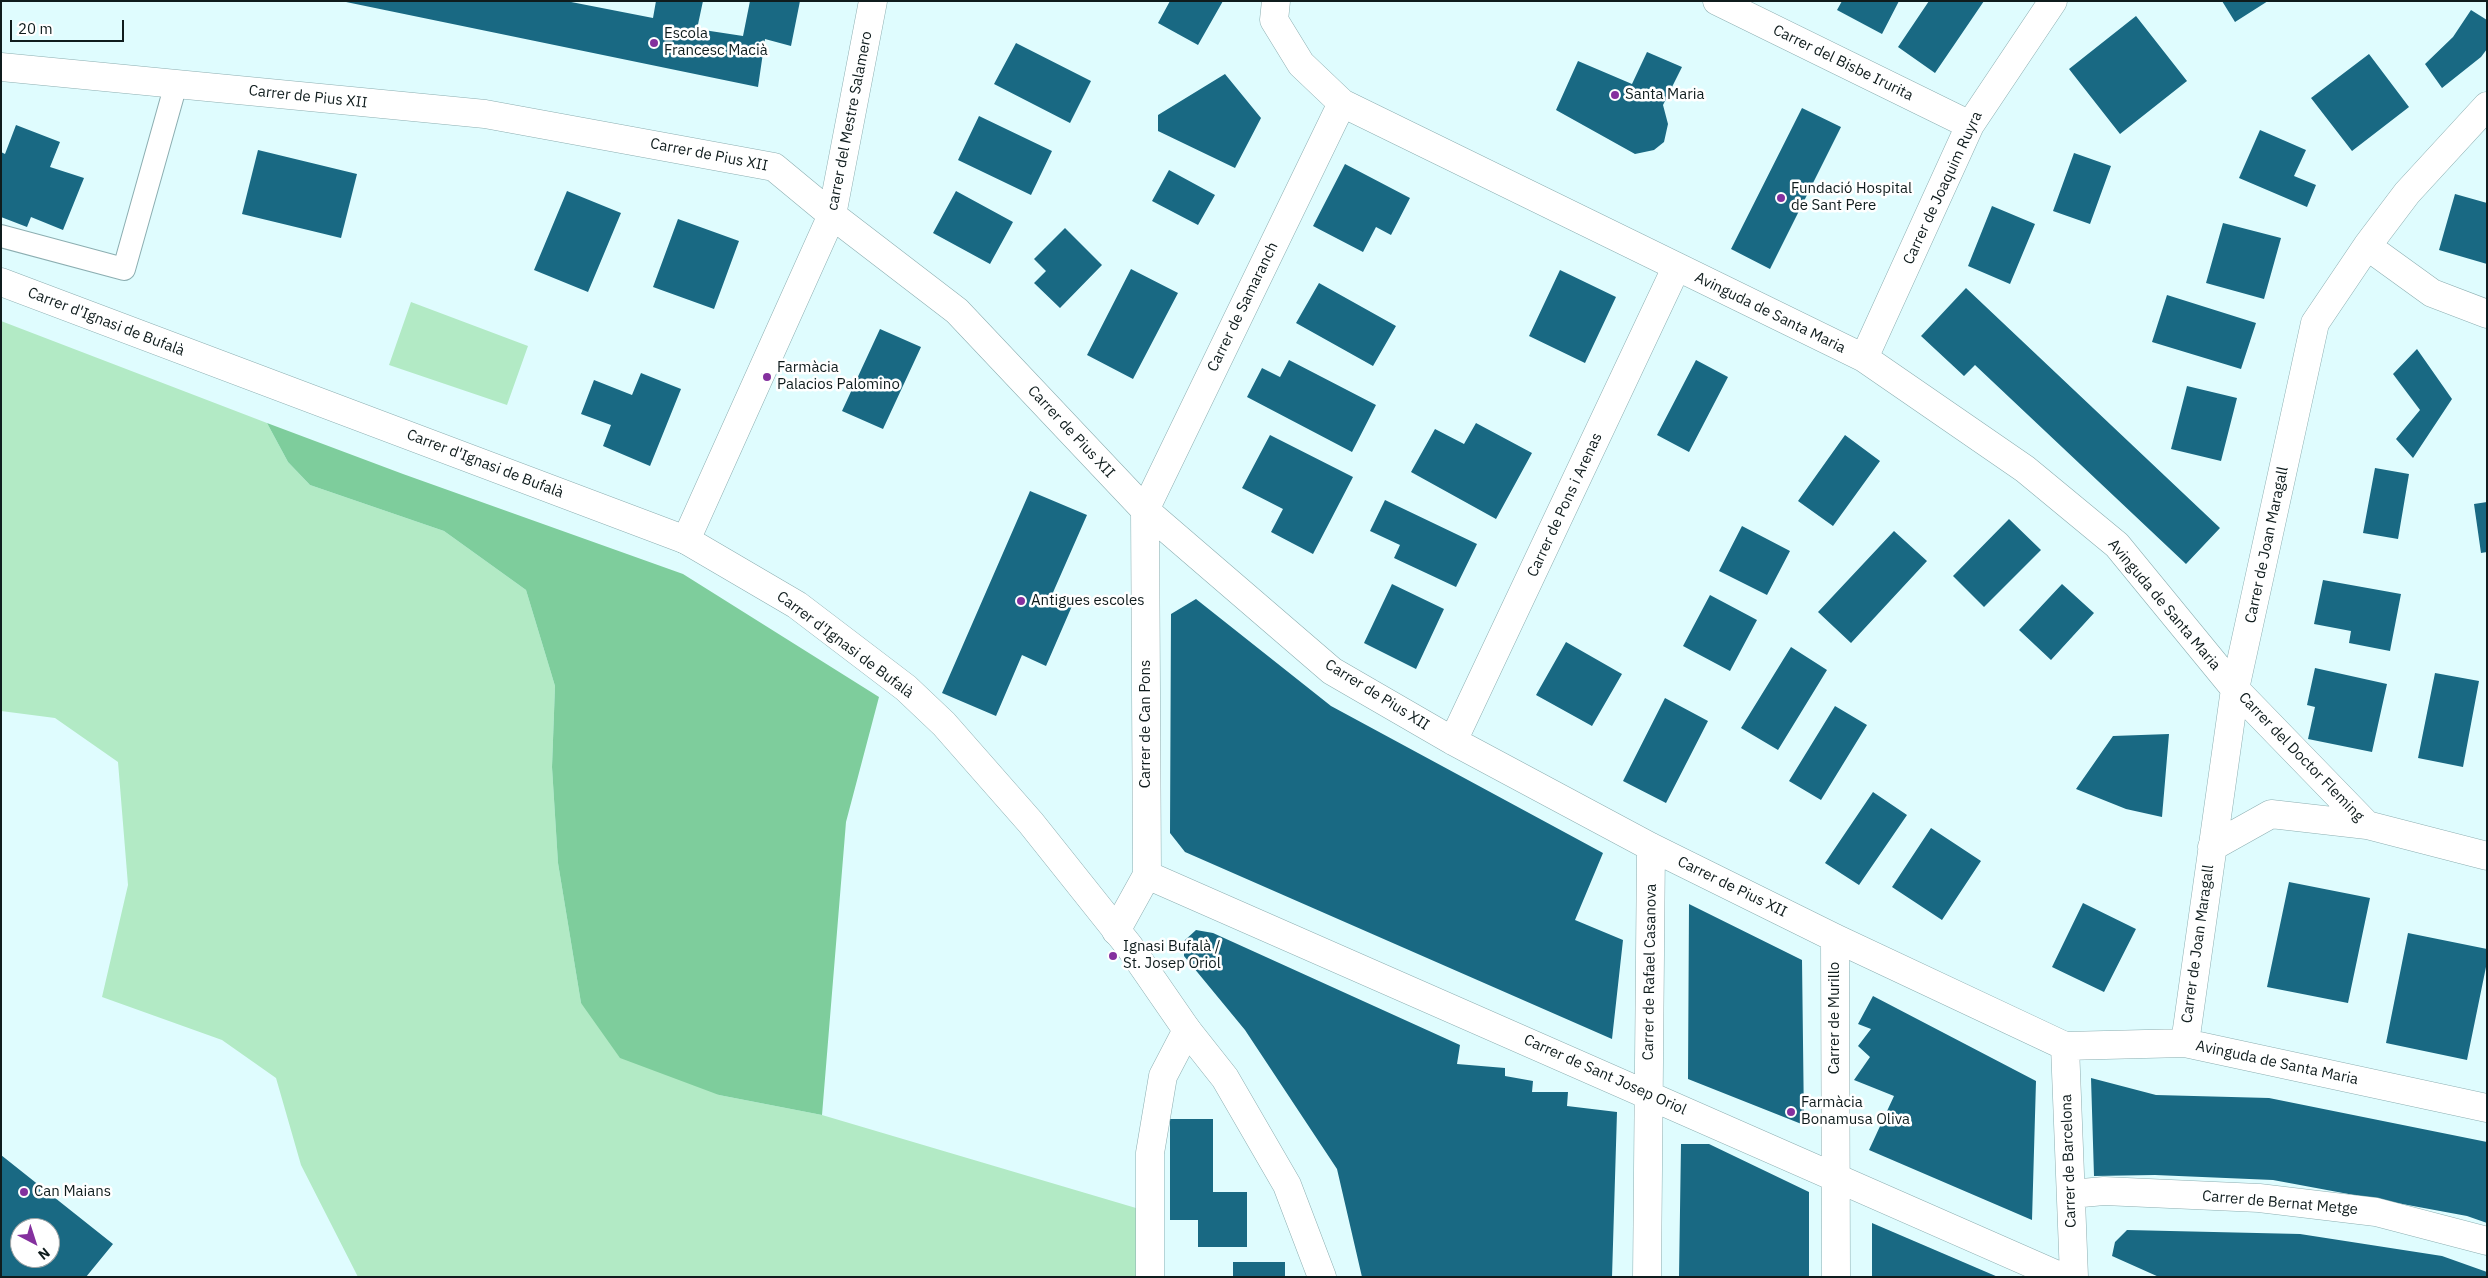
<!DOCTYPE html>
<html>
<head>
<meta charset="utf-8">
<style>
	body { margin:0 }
	#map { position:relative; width:2488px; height:1278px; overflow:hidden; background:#dffcfe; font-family:"IBM Plex Sans",sans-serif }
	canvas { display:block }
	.frame { position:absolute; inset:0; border:2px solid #0f1c1d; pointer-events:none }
	.north { position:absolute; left:10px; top:1218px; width:50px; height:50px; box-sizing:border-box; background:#fff; border:1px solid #9fa4a5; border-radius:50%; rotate:140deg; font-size:14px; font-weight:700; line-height:20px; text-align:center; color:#0f1c1d }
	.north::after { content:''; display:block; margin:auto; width:18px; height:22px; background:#84309e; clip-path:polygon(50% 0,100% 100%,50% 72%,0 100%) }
	.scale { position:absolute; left:10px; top:20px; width:114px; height:22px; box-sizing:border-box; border:2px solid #0f1c1d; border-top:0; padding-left:6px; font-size:15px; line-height:18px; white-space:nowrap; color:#0f1c1d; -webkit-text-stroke:4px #fff; paint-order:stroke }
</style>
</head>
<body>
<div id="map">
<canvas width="2488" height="1278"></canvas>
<div class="frame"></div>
<div class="north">N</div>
<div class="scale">20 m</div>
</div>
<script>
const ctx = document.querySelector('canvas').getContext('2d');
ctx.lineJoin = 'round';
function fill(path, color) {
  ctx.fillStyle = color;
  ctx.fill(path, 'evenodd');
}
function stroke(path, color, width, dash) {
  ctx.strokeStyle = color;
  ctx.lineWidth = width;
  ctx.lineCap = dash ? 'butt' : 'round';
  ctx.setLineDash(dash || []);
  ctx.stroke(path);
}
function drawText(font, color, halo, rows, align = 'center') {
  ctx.font = font + ' "IBM Plex Sans",sans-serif';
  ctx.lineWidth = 5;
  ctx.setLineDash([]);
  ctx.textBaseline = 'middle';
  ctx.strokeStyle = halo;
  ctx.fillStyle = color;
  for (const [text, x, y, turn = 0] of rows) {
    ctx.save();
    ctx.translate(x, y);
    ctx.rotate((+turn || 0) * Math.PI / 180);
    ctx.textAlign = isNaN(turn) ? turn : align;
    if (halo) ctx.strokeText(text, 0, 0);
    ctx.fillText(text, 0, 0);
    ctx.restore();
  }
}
fill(new Path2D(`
	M 411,302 L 528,346 L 507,405 L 389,365 Z
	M 1,321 L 267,423 L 288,462 L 310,485 L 444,531 L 526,590 L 555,686 L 552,767 L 558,863 L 581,1003 L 719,1095 L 822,1115 L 1136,1208 L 1136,1277 L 358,1277 L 301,1165 L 276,1078 L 222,1040 L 102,997 L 128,885 L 118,762 L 55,718 L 1,711 Z`), '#b2eac5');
fill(new Path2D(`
	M 267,423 L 403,474 L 683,574 L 879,697 L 846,822 L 822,1115 L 719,1095 L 620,1058 L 581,1003 L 558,863 L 552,767 L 555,686 L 526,590 L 444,531 L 310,485 L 288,462 Z`), '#7ecd9c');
fill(new Path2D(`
	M 566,1 L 653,18 L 656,1 L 703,1 L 697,29 L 743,36 L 750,1 L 800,1 L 791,46 L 765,39 L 758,87 L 346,2 Z
	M 1170,1 L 1223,1 L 1198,45 L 1158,23 Z
	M 1842,1 L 1899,1 L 1882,34 L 1837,10 Z
	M 1929,1 L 1984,1 L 1935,73 L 1898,47 Z
	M 2222,1 L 2268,1 L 2235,22 Z
	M 2471,10 L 2487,20 L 2487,49 L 2481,57 L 2442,88 L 2425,64 L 2453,37 Z
	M 2136,16 L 2187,81 L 2120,134 L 2069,69 Z
	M 1016,43 L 1091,81 L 1070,123 L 994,84 Z
	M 1647,52 L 1682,67 L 1663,105 L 1668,124 L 1664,142 L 1654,150 L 1635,154 L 1556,110 L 1578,61 L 1632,84 Z
	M 2369,54 L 2409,107 L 2352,151 L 2311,98 Z
	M 1225,74 L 1261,118 L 1235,168 L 1158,131 L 1158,115 Z
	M 1802,108 L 1841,127 L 1770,269 L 1731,249 Z
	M 979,116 L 1052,151 L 1031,195 L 958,160 Z
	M 16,125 L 60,142 L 50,167 L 84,178 L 63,230 L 31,217 L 27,227 L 1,217 L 1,152 L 5,154 Z
	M 2260,130 L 2306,150 L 2294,176 L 2316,185 L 2307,207 L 2239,178 Z
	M 258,150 L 357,174 L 341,238 L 242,214 Z
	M 2074,153 L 2111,166 L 2090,224 L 2053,211 Z
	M 1345,164 L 1410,198 L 1391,235 L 1376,227 L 1363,252 L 1313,226 Z
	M 1169,170 L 1215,195 L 1198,225 L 1152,201 Z
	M 567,191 L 621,213 L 588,292 L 534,270 Z
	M 956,191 L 1013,222 L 990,264 L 933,233 Z
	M 2455,194 L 2487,203 L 2487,264 L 2439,250 Z
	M 1992,206 L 2035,224 L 2010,284 L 1968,266 Z
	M 678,219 L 739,241 L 714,309 L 653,287 Z
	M 2223,223 L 2281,238 L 2264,299 L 2206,283 Z
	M 1065,228 L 1102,265 L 1060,308 L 1034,283 L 1046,271 L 1034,259 Z
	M 1131,269 L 1178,293 L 1133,379 L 1087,355 Z
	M 1560,270 L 1616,297 L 1585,363 L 1529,336 Z
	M 1319,283 L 1396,326 L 1373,366 L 1296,323 Z
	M 1966,288 L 2220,528 L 2186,564 L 1975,365 L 1964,376 L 1921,336 Z
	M 2167,295 L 2256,323 L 2241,369 L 2152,342 Z
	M 880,329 L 921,347 L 883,429 L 842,411 Z
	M 2417,349 L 2452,399 L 2413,458 L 2396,439 L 2420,410 L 2393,374 Z
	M 1289,360 L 1376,405 L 1352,452 L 1247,397 L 1262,368 L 1280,377 Z
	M 1696,360 L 1728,377 L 1689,452 L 1657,435 Z
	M 641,373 L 681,389 L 650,466 L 603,446 L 611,425 L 581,414 L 594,380 L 632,395 Z
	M 2187,386 L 2237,398 L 2221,461 L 2171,449 Z
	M 1476,423 L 1532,453 L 1496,519 L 1411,472 L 1435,429 L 1464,444 Z
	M 1270,435 L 1353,477 L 1313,554 L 1271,532 L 1283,509 L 1242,488 Z
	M 1845,435 L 1880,461 L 1833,526 L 1798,501 Z
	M 2375,468 L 2409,474 L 2398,539 L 2363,533 Z
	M 1030,491 L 1087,515 L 1051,597 L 1072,606 L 1046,666 L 1022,655 L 996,716 L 942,693 Z
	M 1385,500 L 1477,544 L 1456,587 L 1394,558 L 1400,545 L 1370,531 Z
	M 2487,502 L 2487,552 L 2481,553 L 2474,504 Z
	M 2009,519 L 2041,550 L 1984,607 L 1953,576 Z
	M 1742,526 L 1790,551 L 1767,595 L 1719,571 Z
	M 1894,531 L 1927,561 L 1851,643 L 1818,612 Z
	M 2323,580 L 2401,594 L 2390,651 L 2349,643 L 2351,631 L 2314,624 Z
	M 1392,584 L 1444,609 L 1416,669 L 1364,643 Z
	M 2062,584 L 2094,613 L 2051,660 L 2019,630 Z
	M 1710,595 L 1757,620 L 1730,671 L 1683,646 Z
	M 1196,599 L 1331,706 L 1603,853 L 1575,920 L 1623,940 L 1612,1039 L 1185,852 L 1170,833 L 1171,614 Z
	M 1566,642 L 1622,674 L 1592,726 L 1536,695 Z
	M 1791,647 L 1827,670 L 1778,750 L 1741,728 Z
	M 2315,668 L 2387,684 L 2372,752 L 2308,739 L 2315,707 L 2307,705 Z
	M 2435,673 L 2479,681 L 2463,767 L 2418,758 Z
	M 1665,698 L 1708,721 L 1666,803 L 1623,781 Z
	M 1835,706 L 1867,725 L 1821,800 L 1789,781 Z
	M 2169,734 L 2162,817 L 2126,809 L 2076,789 L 2113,736 Z
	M 1873,792 L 1907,815 L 1859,885 L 1825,863 Z
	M 1931,828 L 1981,861 L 1942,920 L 1892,887 Z
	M 2289,882 L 2370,898 L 2348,1003 L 2267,987 Z
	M 2083,903 L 2136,929 L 2104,992 L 2052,967 Z
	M 1689,904 L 1802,960 L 1804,1125 L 1688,1079 Z
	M 1196,930 L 1213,933 L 1460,1045 L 1457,1064 L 1505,1068 L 1505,1076 L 1533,1081 L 1532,1092 L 1568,1092 L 1567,1106 L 1617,1112 L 1612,1277 L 1362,1277 L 1337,1169 L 1245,1030 L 1184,956 L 1184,941 Z
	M 2408,933 L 2487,949 L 2487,962 L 2467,1060 L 2386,1043 Z
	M 1873,996 L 2036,1081 L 2032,1220 L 1869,1150 L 1894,1096 L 1854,1080 L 1870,1057 L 1858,1046 L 1871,1029 L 1858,1024 Z
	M 2091,1078 L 2156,1095 L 2269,1098 L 2487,1142 L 2487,1223 L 2467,1216 L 2273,1180 L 2155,1175 L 2094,1176 Z
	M 1170,1119 L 1213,1119 L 1213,1192 L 1247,1192 L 1247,1247 L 1198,1247 L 1198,1220 L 1170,1220 Z
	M 1681,1144 L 1709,1144 L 1809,1192 L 1809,1277 L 1679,1277 Z
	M 1,1155 L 113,1244 L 86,1277 L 1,1277 ZM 20,1228 L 50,1228 L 50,1258 L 20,1258 Z
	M 1872,1223 L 1998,1277 L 1872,1277 Z
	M 2127,1230 L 2300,1234 L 2442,1256 L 2487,1272 L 2487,1277 L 2159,1277 L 2112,1256 L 2115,1242 Z
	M 1233,1262 L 1285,1262 L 1285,1277 L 1233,1277 Z`), '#196983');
const service = new Path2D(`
	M 1,236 L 124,269 L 176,84`);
const minor = new Path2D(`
	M 1276,1 L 1274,20 L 1301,64 L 1342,103 L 1864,358 L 2025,469 L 2117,545 L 2235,689 L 2367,825 L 2487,856
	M 1717,1 L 1970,125
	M 1,67 L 485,114 L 774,167 L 832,215 L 957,311 L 1145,510 L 1332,671 L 1453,741 L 1651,847 L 1835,938 L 2065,1046 L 2185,1043 L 2487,1108
	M 2367,246 L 2432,293 L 2487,314
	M 1864,358 L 1970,125 L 2053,1
	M 686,540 L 832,215 L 873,1
	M 1453,741 L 1676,268
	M 2212,847 L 2271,814 L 2367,825
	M 1147,875 L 2062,1277
	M 1116,931 L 1147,875 L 1145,510 L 1342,103
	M 1835,938 L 1836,1277
	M 2185,1043 L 2235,689 L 2315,323 L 2367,246 L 2407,193 L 2487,106
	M 2065,1046 L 2074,1277
	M 2071,1194 L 2104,1191 L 2259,1198 L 2376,1212 L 2487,1241
	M 1150,1277 L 1150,1153 L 1163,1076 L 1187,1030
	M 1647,1277 L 1651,847`);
const tertiary = new Path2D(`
	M 1,282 L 686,540 L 797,605 L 906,688 L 944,724 L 1031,823 L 1129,946 L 1187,1030 L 1225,1078 L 1287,1185 L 1322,1277`);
stroke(service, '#8caeb1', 24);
stroke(minor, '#8caeb1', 29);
stroke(tertiary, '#8caeb1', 29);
stroke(service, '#fff', 22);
stroke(minor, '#fff', 28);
stroke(tertiary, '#fff', 28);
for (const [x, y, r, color] of [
	[654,43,5,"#84309e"],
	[1615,95,5,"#84309e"],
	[1781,198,5,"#84309e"],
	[767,377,5,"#84309e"],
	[1021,601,5,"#84309e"],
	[1113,956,5,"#84309e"],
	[1791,1112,5,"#84309e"],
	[24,1192,5,"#84309e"]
]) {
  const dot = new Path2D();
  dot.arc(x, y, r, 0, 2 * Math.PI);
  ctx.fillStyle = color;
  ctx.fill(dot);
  stroke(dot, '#fff', 2);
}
drawText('15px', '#0f1c1d', '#fff', [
	["Escola",664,34],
	["Francesc Macià",664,51],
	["Santa Maria",1625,95],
	["Fundació Hospital",1791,189],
	["de Sant Pere",1791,206],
	["Farmàcia",777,368],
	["Palacios Palomino",777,385],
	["Antigues escoles",1031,601],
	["Ignasi Bufalà /",1123,947],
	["St. Josep Oriol",1123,964],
	["Farmàcia",1801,1103],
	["Bonamusa Oliva",1801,1120],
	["Can Maians",34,1192]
], 'left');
drawText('15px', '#0f1c1d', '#fff', [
	["Carrer del Bisbe Irurita",1843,63,26],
	["Carrer de Pius XII",308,97,6],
	["carrer del Mestre Salamero",850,121,-79],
	["Carrer de Pius XII",709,155,11],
	["Carrer de Joaquim Ruyra",1943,188,-65],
	["Carrer de Samaranch",1243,307,-64],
	["Avinguda de Santa Maria",1770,313,26],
	["Carrer d'Ignasi de Bufalà",106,322,21],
	["Carrer de Pius XII",1071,432,47],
	["Carrer d'Ignasi de Bufalà",485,464,21],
	["Carrer de Pons i Arenas",1565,505,-65],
	["Carrer de Joan Maragall",2267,545,-78],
	["Avinguda de Santa Maria",2164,605,50],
	["Carrer d'Ignasi de Bufalà",845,645,37],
	["Carrer de Pius XII",1377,695,32],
	["Carrer de Can Pons",1146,724,-90],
	["Carrer del Doctor Fleming",2301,757,46],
	["Carrer de Pius XII",1732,887,26],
	["Carrer de Joan Maragall",2198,944,-82],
	["Carrer de Rafael Casanova",1650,972,-89],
	["Carrer de Murillo",1835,1018,-90],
	["Avinguda de Santa Maria",2277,1063,12],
	["Carrer de Sant Josep Oriol",1605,1075,24],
	["Carrer de Barcelona",2069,1161,-92],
	["Carrer de Bernat Metge",2280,1203,5]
]);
</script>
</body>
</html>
